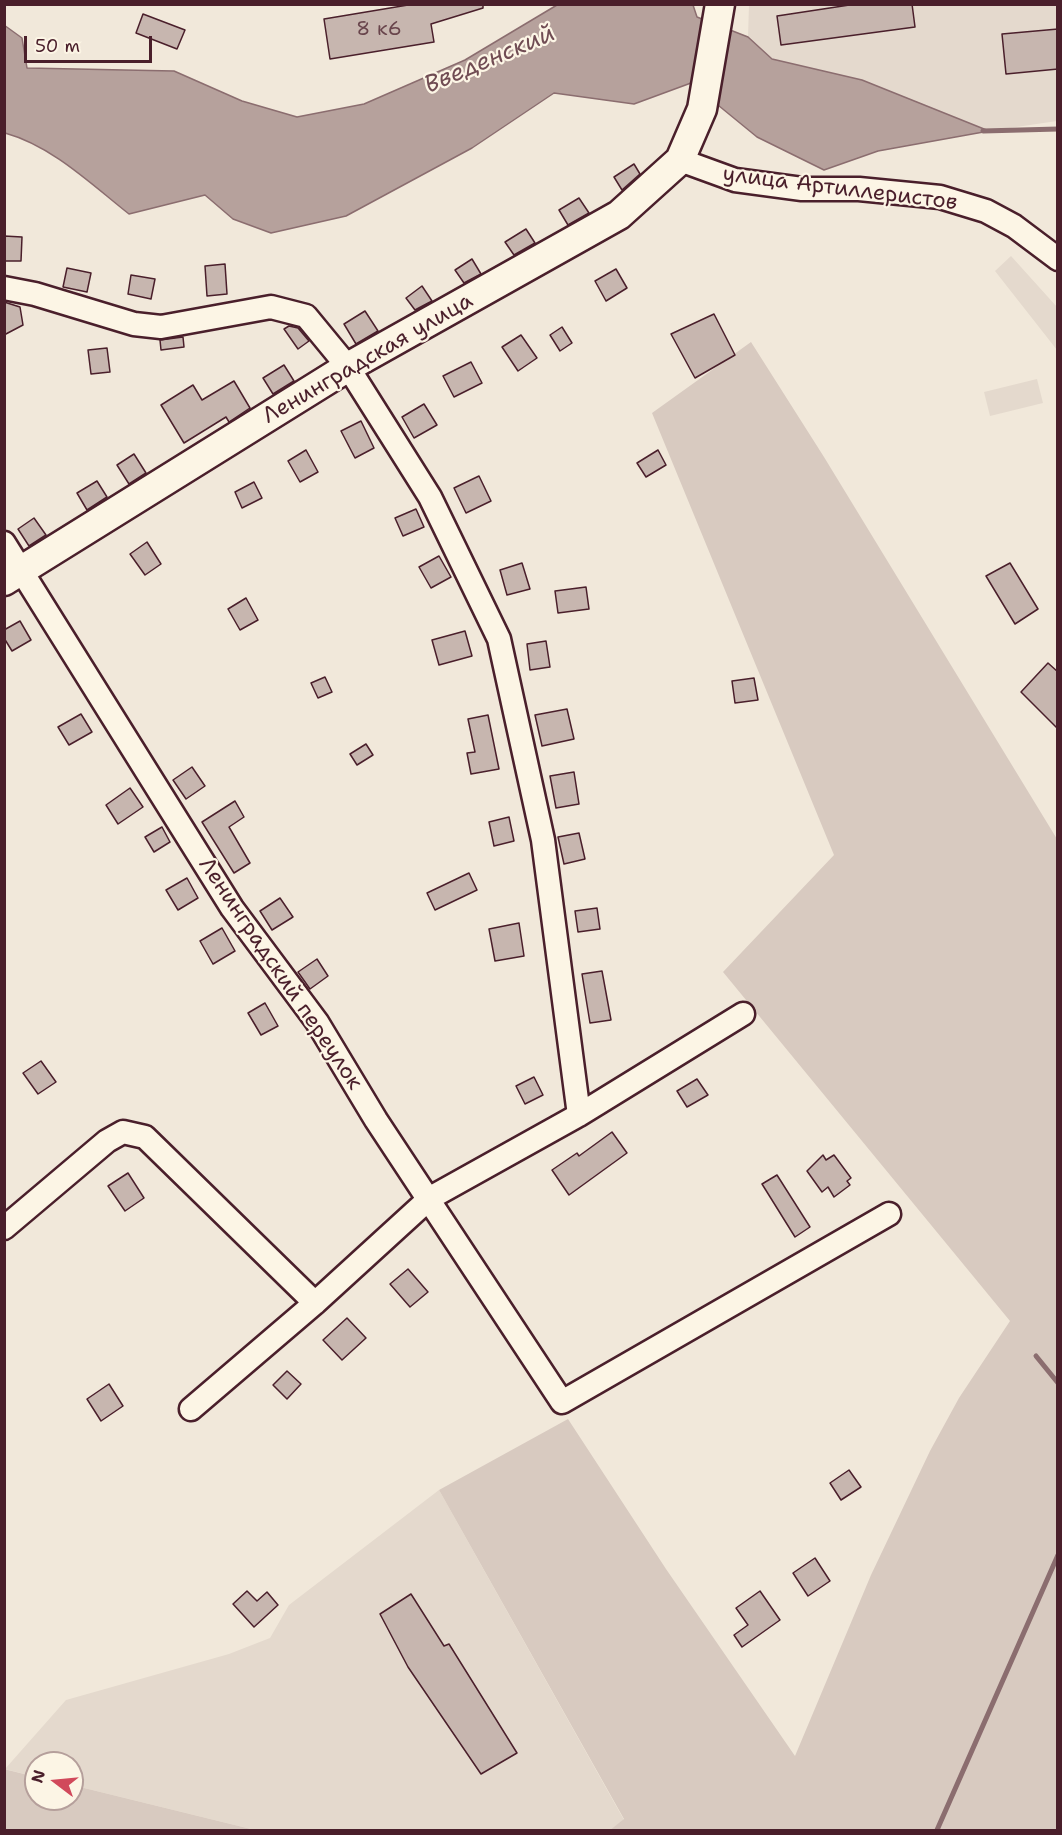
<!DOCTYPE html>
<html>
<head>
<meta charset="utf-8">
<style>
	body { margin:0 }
	#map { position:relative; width:1062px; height:1835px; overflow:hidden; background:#f1e8da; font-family:"Shantell Sans",sans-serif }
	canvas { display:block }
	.frame { position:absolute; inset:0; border:6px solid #4a1f2b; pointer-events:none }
	.north { position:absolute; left:24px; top:1751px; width:60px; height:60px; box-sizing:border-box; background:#fcf5e5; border:2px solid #b59f9b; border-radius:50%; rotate:286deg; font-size:16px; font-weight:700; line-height:24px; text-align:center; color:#4a1f2b }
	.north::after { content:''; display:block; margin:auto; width:21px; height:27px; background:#d1495b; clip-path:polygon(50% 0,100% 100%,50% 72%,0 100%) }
	.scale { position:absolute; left:24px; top:36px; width:128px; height:27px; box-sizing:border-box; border:3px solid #4a1f2b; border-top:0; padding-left:8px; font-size:18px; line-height:21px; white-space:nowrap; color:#4a1f2b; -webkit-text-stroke:4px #fcf5e5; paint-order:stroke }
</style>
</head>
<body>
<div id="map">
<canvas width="1062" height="1835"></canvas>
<div class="frame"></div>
<div class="north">N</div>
<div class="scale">50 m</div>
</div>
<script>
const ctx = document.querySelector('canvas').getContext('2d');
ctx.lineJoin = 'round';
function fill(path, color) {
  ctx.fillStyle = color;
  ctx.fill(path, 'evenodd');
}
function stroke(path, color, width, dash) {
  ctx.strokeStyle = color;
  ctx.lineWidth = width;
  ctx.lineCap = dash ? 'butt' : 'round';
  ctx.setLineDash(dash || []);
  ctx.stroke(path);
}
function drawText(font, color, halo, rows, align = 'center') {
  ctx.font = font + ' "Shantell Sans",sans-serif';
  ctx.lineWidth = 4.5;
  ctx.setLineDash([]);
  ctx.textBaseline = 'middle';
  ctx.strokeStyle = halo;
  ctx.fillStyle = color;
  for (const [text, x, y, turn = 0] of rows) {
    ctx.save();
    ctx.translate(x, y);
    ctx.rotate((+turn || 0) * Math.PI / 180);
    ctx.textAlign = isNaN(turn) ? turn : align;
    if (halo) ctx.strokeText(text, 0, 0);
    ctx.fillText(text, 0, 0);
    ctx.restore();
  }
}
fill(new Path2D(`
	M 749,5 L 1057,5 L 1057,121 L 989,131 L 862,80 L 772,59 L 748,37 Z
	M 1011,256 L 1057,307 L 1057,350 L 995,271 Z
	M 1037,379 L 1043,403 L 990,416 L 984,392 Z
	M 439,1490 L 624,1820 L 610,1830 L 255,1830 L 72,1785 L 72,1763 L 36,1763 L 36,1777 L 5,1769 L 66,1700 L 229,1654 L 270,1638 L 289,1605 Z`), '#e4d9cd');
fill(new Path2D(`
	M 751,342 L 824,457 L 1057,839 L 1057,1830 L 610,1830 L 624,1819 L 439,1490 L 568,1419 L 666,1569 L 795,1756 L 871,1575 L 930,1451 L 959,1398 L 1010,1321 L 723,972 L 834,855 L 652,413 Z
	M 4,1769 L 36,1777 L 36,1799 L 72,1799 L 72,1785 L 255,1830 L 5,1830 Z`), '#d8cac0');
const water = new Path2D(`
	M 557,5 L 693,5 L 697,17 L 748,37 L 772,59 L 862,80 L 989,131 L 878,151 L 824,170 L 757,137 L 691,83 L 634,104 L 554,93 L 472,148 L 346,216 L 271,233 L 233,219 L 205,195 L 129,214 C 91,184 52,146 5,133 L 4,25 L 22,38 L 27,68 L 174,71 L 242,101 L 297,117 L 364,104 L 465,60 Z`);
fill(water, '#b6a19c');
stroke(water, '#8b6d6f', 1.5);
stroke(new Path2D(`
	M 983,131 L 1058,129
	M 1036,1356 L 1058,1383
	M 937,1830 L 1058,1555`), '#8b6d6f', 5);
const building = new Path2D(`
	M 414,4 L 483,4 L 483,8 L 431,24 L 434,42 L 330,59 L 324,19 Z
	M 856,4 L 912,4 L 915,27 L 781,45 L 777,16 Z
	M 143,14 L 185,30 L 177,49 L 136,33 Z
	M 1058,29 L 1058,69 L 1006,74 L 1002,34 Z
	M 634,164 L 640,174 L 622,190 L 614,177 Z
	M 579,198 L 589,213 L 568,225 L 559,210 Z
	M 526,229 L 535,243 L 514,255 L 505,242 Z
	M 4,236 L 22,237 L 21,261 L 4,261 Z
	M 472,259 L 481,274 L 464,283 L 455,270 Z
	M 225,264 L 227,294 L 207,296 L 205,266 Z
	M 67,268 L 91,273 L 87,292 L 63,287 Z
	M 616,269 L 627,288 L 606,301 L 595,281 Z
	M 131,275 L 155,279 L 151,299 L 128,294 Z
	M 422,286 L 432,301 L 415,310 L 406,298 Z
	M 4,302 L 20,307 L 23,325 L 4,335 Z
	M 365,311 L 378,331 L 356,344 L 344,324 Z
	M 714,314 L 735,355 L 695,378 L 671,334 Z
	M 289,326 L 298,328 L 309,341 L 298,349 L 284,329 Z
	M 562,327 L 572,343 L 560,351 L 550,335 Z
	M 521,335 L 537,358 L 518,371 L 502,347 Z
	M 183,337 L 184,347 L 161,350 L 160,340 Z
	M 107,348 L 110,372 L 91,374 L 88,350 Z
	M 471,362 L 482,383 L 454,397 L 443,376 Z
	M 284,365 L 294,381 L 273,394 L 263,378 Z
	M 234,381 L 250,408 L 229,422 L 226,417 L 184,443 L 161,405 L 193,385 L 202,400 Z
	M 424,404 L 437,425 L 414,438 L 402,417 Z
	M 361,421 L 374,448 L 355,458 L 341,431 Z
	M 306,450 L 318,472 L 300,482 L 288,461 Z
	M 658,450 L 666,465 L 646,477 L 637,463 Z
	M 134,454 L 146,473 L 129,484 L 117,465 Z
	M 479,476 L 491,501 L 466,513 L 454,488 Z
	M 97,481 L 107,497 L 87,510 L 77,493 Z
	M 254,482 L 262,498 L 242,508 L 235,492 Z
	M 416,509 L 424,527 L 403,536 L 395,518 Z
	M 34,518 L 46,535 L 29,546 L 18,529 Z
	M 147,542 L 161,564 L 145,575 L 130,554 Z
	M 439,556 L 451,577 L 431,588 L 419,567 Z
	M 522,563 L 530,589 L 507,595 L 500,570 Z
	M 1010,563 L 1038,609 L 1015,624 L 986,576 Z
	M 586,587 L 589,609 L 558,613 L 555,591 Z
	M 246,598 L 258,620 L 240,630 L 228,609 Z
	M 20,621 L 31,640 L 12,651 L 4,638 L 4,630 Z
	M 465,631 L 472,656 L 439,665 L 432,640 Z
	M 546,641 L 550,667 L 530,670 L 527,644 Z
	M 1048,663 L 1058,672 L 1058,729 L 1021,692 Z
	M 325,677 L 332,692 L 318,698 L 311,683 Z
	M 754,678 L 758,700 L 735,703 L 732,681 Z
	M 567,709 L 574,739 L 542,746 L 535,715 Z
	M 81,714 L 92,732 L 69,745 L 58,727 Z
	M 488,715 L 499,769 L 471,774 L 467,753 L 475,752 L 468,719 Z
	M 366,744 L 373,755 L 357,765 L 350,754 Z
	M 192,767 L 205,786 L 186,799 L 173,780 Z
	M 574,772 L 579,804 L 556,808 L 550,776 Z
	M 130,788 L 143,807 L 118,824 L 106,805 Z
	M 235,801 L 244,817 L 229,827 L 250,863 L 234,873 L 202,822 Z
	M 509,817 L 514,841 L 494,846 L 489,822 Z
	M 162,827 L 170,842 L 154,852 L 145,837 Z
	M 579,833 L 585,859 L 564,864 L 558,837 Z
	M 469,873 L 477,890 L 435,910 L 427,893 Z
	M 187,878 L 198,898 L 178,910 L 166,890 Z
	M 280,898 L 293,917 L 272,930 L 260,911 Z
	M 597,908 L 600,929 L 578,932 L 575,911 Z
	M 519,923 L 524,956 L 495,961 L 489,929 Z
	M 222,928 L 235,951 L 213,964 L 200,941 Z
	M 317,959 L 328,976 L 310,989 L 298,972 Z
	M 602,971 L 611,1020 L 590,1023 L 582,974 Z
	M 265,1003 L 278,1026 L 261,1035 L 248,1013 Z
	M 41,1061 L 56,1082 L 38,1094 L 23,1073 Z
	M 534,1077 L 543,1095 L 525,1104 L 516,1086 Z
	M 697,1079 L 708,1095 L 687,1107 L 677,1091 Z
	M 612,1132 L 627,1153 L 569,1195 L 552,1170 L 577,1153 L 579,1156 Z
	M 823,1155 L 826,1160 L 834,1155 L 851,1178 L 847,1181 L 850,1185 L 834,1197 L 828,1187 L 822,1192 L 807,1171 Z
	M 128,1173 L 144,1198 L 125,1211 L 108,1186 Z
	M 777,1175 L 810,1227 L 795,1237 L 762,1184 Z
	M 408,1269 L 428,1292 L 410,1307 L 390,1284 Z
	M 347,1318 L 366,1338 L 342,1360 L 323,1340 Z
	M 287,1371 L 301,1384 L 287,1399 L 273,1385 Z
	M 109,1384 L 123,1406 L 101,1421 L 87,1399 Z
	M 849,1470 L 861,1487 L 841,1500 L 830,1483 Z
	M 815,1558 L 830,1581 L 808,1596 L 793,1573 Z
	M 247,1591 L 257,1601 L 267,1592 L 278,1605 L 254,1627 L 233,1604 Z
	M 760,1591 L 780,1620 L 742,1647 L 734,1635 L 748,1625 L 736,1608 Z
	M 411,1594 L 444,1646 L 449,1644 L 517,1753 L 481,1774 L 408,1667 L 380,1614 Z`);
fill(building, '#c7b6af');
stroke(building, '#4a1f2b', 1.5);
const minor = new Path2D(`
	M 680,160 L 735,180 L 802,189 L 859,189 L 940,197 L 986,211 L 1014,226 L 1058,259
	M 4,288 L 35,294 L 134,324 L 161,327 L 271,307 L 306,316 L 348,367 L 430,497 L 499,639 L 543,840 L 579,1115
	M 4,543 L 232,908 L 317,1022 L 376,1120 L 562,1402 L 889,1214
	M 4,1228 L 107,1141 L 123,1132 L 145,1137 L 315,1303
	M 191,1409 L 315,1303 L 430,1198 L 579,1115 L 743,1014`);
const major = new Path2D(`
	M 4,581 L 348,367 L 619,215 L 680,160 L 702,109 L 720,4`);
stroke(minor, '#4a1f2b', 27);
stroke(major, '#4a1f2b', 33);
stroke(minor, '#fcf5e5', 22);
stroke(major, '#fcf5e5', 28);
drawText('20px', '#69454c', null, [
	["8 к6",379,30]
]);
drawText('22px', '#4a1f2b', '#fcf5e5', [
	["улица Артиллеристов",840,189,7],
	["Ленинградская улица",368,359,-30],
	["Ленинградский переулок",280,974,56]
]);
drawText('italic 24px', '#704c53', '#fcf5e5', [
	["Введенский",490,60,-23]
]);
</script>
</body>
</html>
